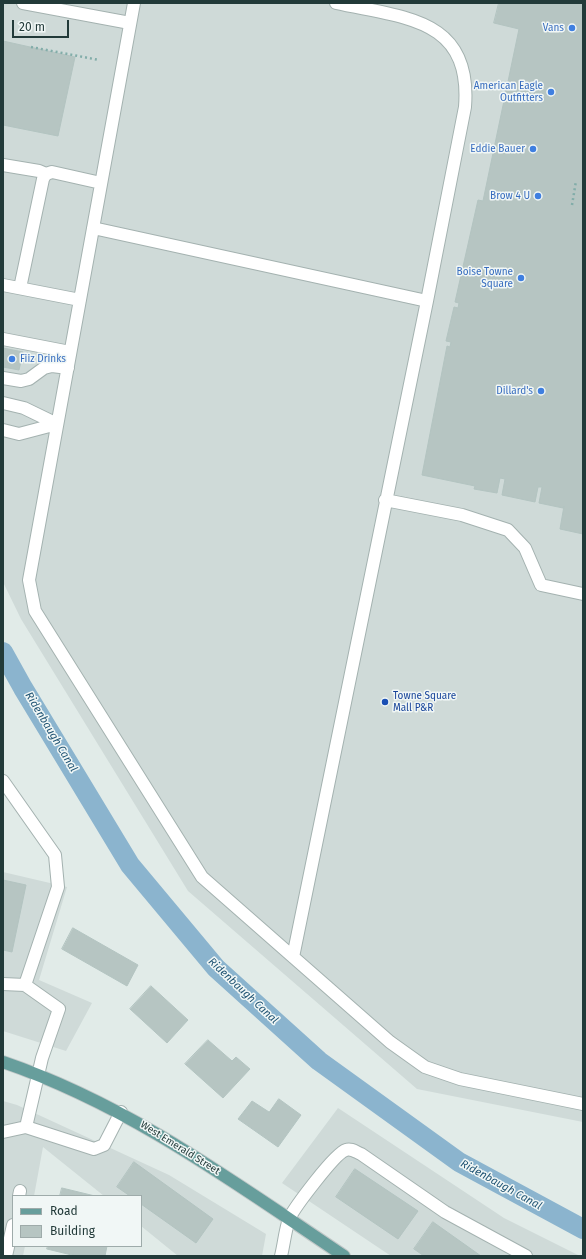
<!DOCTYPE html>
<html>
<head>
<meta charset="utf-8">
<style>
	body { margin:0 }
	#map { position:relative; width:586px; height:1259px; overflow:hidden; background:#e1ebe8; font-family:"Fira Sans",sans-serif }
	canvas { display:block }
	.frame { position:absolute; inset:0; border:4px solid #223a39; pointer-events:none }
	.legend { position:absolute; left:12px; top:1195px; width:130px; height:52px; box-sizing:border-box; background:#f1f7f6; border:1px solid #9eabaa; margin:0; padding:5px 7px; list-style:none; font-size:12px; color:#223a39 }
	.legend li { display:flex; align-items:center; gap:8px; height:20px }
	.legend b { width:20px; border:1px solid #9eabaa }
	.scale { position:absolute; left:12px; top:20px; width:57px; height:18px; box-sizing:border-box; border:2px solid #223a39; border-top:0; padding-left:5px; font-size:12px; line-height:14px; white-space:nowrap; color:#223a39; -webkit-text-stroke:3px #f1f7f6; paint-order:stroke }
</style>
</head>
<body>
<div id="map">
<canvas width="586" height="1259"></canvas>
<div class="frame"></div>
<ul class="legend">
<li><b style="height:5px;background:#679e9c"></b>Road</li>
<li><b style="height:11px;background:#b6c5c2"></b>Building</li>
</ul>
<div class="scale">20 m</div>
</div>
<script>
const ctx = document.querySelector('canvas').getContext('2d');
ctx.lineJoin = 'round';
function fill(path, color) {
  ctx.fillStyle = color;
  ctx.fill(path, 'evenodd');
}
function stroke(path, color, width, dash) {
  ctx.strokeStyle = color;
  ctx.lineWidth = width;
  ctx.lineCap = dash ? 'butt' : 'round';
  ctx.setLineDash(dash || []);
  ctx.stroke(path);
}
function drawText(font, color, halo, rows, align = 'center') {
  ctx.font = font + ' "Fira Sans",sans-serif';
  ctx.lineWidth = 3;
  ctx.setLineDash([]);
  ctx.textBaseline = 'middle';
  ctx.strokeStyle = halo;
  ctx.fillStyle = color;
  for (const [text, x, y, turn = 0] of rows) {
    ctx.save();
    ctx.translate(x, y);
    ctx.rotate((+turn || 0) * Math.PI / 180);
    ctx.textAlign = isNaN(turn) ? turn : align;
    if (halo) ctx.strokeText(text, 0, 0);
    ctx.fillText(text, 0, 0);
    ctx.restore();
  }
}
fill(new Path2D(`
	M 3,3 L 583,3 L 583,1122 L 417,1089 L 188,891 L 21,619 L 3,582 Z
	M 3,872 L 67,887 L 39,980 L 92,1003 L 66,1051 L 3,1031 Z
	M 3,1101 L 17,1105 L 169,1175 L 266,1234 L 262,1256 L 178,1256 L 141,1226 L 141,1196 L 104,1196 L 43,1147 L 34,1196 L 13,1196 L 13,1246 L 25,1246 L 23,1256 L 3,1256 Z
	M 338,1108 L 504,1218 L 580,1256 L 391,1256 L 282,1183 Z`), '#cfdad8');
stroke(new Path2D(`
	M 3,652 L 23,688 L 130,865 L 216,968 L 319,1061 L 459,1162 L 583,1229`), '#8bb4ce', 20);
const building = new Path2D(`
	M 499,3 L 583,3 L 583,534 L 560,529 L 564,506 L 563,508 L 539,503 L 542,487 L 538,487 L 535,502 L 502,495 L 505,479 L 500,478 L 497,493 L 474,489 L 475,486 L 422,475 L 447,346 L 450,347 L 451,342 L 446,341 L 454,307 L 458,308 L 459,303 L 455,302 L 478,200 L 483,201 L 519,29 L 494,23 Z
	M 3,41 L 75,57 L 58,136 L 3,125 Z
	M 3,348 L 23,352 L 19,370 L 3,367 Z
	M 3,880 L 26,885 L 12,952 L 3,950 Z
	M 73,928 L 138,965 L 127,986 L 62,949 Z
	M 151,986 L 188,1020 L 167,1043 L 130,1009 Z
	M 208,1040 L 232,1061 L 236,1057 L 250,1069 L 223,1098 L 185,1064 Z
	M 279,1099 L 301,1115 L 278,1147 L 238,1119 L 252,1101 L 269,1112 Z
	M 134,1162 L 213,1219 L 196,1243 L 141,1204 L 141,1196 L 130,1196 L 117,1187 Z
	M 355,1169 L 418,1211 L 398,1239 L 336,1197 Z
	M 62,1188 L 95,1196 L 60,1196 Z
	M 433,1222 L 481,1256 L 424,1256 L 414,1249 Z
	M 48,1246 L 107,1246 L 105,1256 L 76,1256 L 47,1249 Z`);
fill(building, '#b6c5c2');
stroke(building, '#b3c4c1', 1);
const minor = new Path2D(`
	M 23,3 L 130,23
	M 134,3 L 29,580 L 35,611 L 202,877 L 390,1042 L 425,1067 L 460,1079 L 583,1104
	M 3,165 L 39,171 L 46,174
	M 93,228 L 427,301
	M 3,285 L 80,300
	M 20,288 L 43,179 L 46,174 L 52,172 L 101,183
	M 3,339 L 70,352
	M 3,378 L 21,381 L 29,379 L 44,368 L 52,366 L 68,368
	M 3,403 L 24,408 L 57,424
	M 3,430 L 19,434 L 57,424
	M 385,500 L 462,515 L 508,530 L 525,548 L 541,585 L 583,594
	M 3,781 L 55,855 L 58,887 L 25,985 L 59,1009 L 42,1058 L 26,1127 L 3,1132
	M 293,957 L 427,301 L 465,107 C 472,17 403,18 336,3
	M 3,984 L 25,985
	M 26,1127 L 94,1149 L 104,1145 L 121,1112
	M 19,1196 L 20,1191
	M 6,1256 L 13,1225
	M 281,1256 C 284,1244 285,1231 289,1219 C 294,1208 335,1153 346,1150 C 351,1148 356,1152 361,1154 L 445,1212 L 526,1256`);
const major = new Path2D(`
	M 3,1062 C 129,1105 235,1183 344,1256`);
stroke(minor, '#a4b2b0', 14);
stroke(major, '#c1c8c8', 14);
stroke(new Path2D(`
	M 31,47 L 99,60
	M 572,205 L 576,181`), '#82ada9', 2.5, [2, 3]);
stroke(minor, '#fff', 12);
stroke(major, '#679e9c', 12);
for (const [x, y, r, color] of [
	[572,28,4,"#3f7fe0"],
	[551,92,4,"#3f7fe0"],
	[533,149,4,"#3f7fe0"],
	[538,196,4,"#3f7fe0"],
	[521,278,4,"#3f7fe0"],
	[12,359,4,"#3f7fe0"],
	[541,391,4,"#3f7fe0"],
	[385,702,4,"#1a4fb4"]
]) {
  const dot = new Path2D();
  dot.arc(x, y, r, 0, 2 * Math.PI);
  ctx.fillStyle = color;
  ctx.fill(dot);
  stroke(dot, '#f1f7f6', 1.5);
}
drawText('10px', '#366cbe', '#f1f7f6', [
	["Vans",564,28],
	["American Eagle",543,86],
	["Outfitters",543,98],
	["Eddie Bauer",525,149],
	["Brow 4 U",530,196],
	["Boise Towne",513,272],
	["Square",513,284],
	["Fiiz Drinks",20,359,"left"],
	["Dillard's",533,391]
], 'right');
drawText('10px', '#164399', '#f1f7f6', [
	["Towne Square",393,696],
	["Mall P&R",393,708]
], 'left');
drawText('10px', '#223a39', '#f1f7f6', [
	["West Emerald Street",180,1148,32]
]);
drawText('italic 11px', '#1f5373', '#f1f7f6', [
	["Ridenbaugh Canal",51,732,59],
	["Ridenbaugh Canal",243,991,43],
	["Ridenbaugh Canal",501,1185,29]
]);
</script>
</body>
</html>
